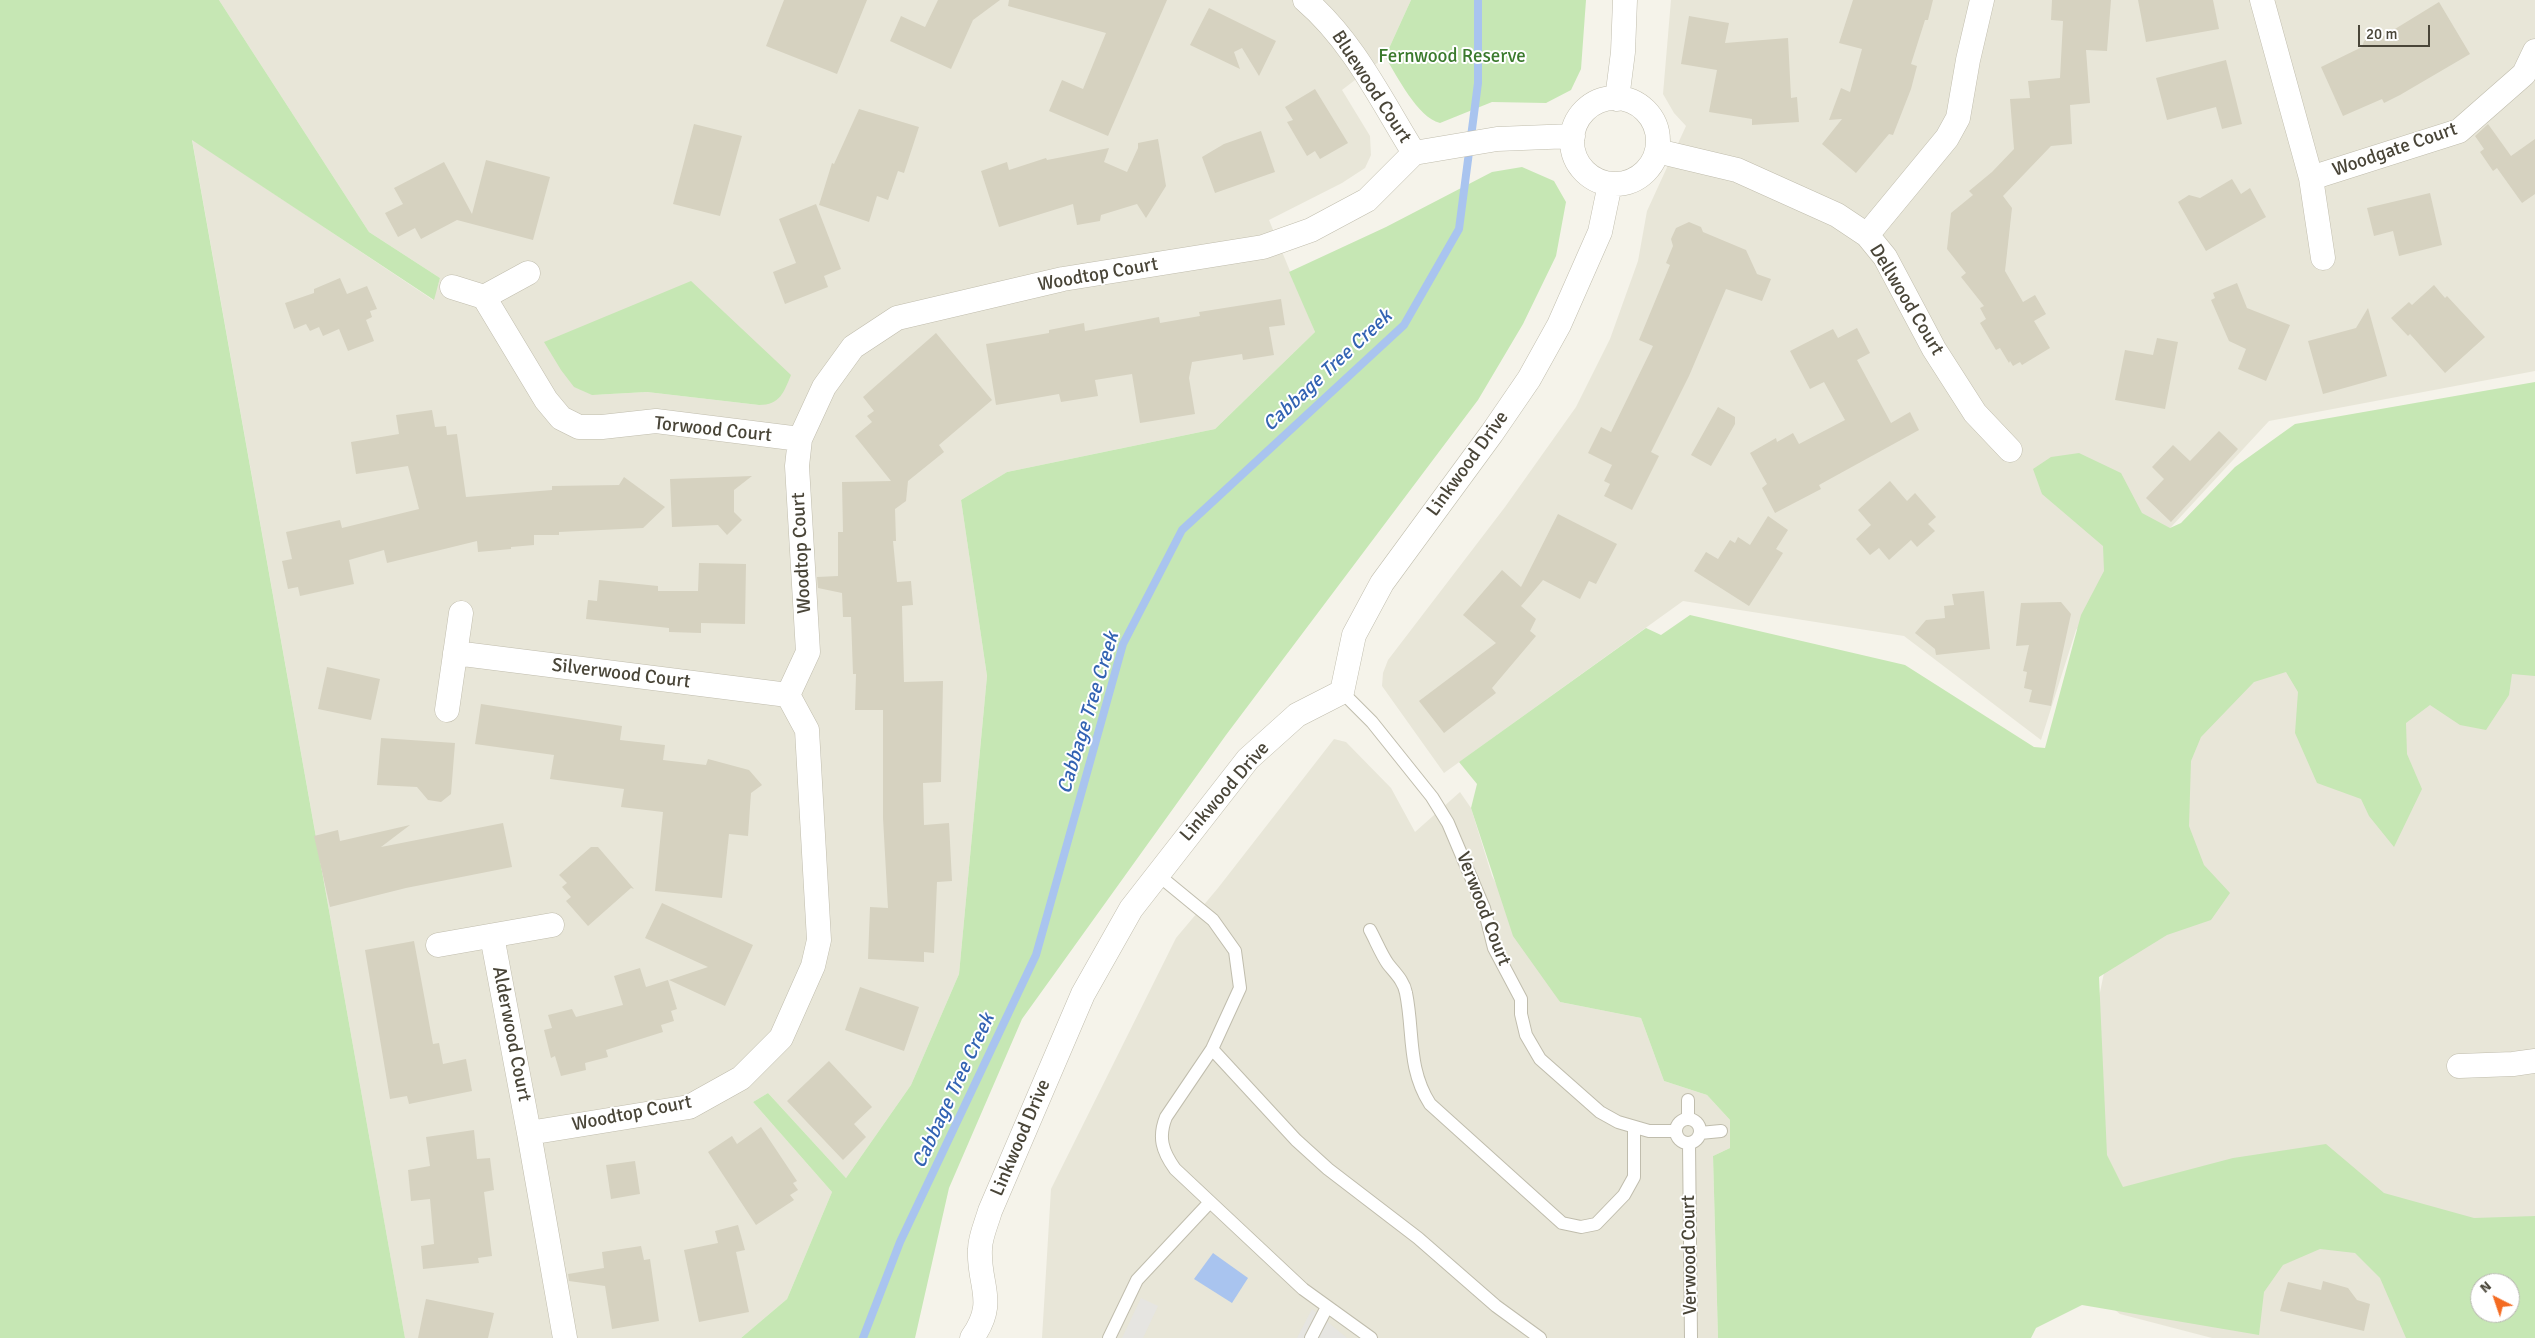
<!DOCTYPE html>
<html>
<head>
<meta charset="utf-8">
<style>
	body { margin:0 }
	#map { position:relative; width:2535px; height:1338px; overflow:hidden; background:#f5f3ea; font-family:Signika,sans-serif }
	canvas { display:block }
	.north { position:absolute; left:2470px; top:1273px; width:50px; height:50px; box-sizing:border-box; background:#fff; border:1px solid #b6b5af; border-radius:50%; rotate:319deg; font-size:14px; font-weight:700; line-height:20px; text-align:center; color:#494538 }
	.north::after { content:''; display:block; margin:auto; width:18px; height:22px; background:#f46b21; clip-path:polygon(50% 0,100% 100%,50% 72%,0 100%) }
	.scale { position:absolute; left:2358px; top:25px; width:72px; height:22px; box-sizing:border-box; border:2px solid #494538; border-top:0; padding-left:6px; font-size:15px; line-height:18px; white-space:nowrap; color:#494538; -webkit-text-stroke:4px #fff; paint-order:stroke }
</style>
</head>
<body>
<div id="map">
<canvas width="2535" height="1338"></canvas>
<div class="north">N</div>
<div class="scale">20 m</div>
</div>
<script>
const ctx = document.querySelector('canvas').getContext('2d');
ctx.lineJoin = 'round';
function fill(path, color) {
  ctx.fillStyle = color;
  ctx.fill(path, 'evenodd');
}
function stroke(path, color, width, dash) {
  ctx.strokeStyle = color;
  ctx.lineWidth = width;
  ctx.lineCap = dash ? 'butt' : 'round';
  ctx.setLineDash(dash || []);
  ctx.stroke(path);
}
function drawText(font, color, halo, rows, align = 'center') {
  ctx.font = font + ' Signika,sans-serif';
  ctx.lineWidth = 4;
  ctx.setLineDash([]);
  ctx.textBaseline = 'middle';
  ctx.strokeStyle = halo;
  ctx.fillStyle = color;
  for (const [text, x, y, turn = 0] of rows) {
    ctx.save();
    ctx.translate(x, y);
    ctx.rotate((+turn || 0) * Math.PI / 180);
    ctx.textAlign = isNaN(turn) ? turn : align;
    if (halo) ctx.strokeText(text, 0, 0);
    ctx.fillText(text, 0, 0);
    ctx.restore();
  }
}
fill(new Path2D(`
	M 219,0 L 1411,0 L 1385,57 L 1342,90 L 1370,136 L 1371,155 L 1365,168 L 1342,183 L 1269,220 L 1315,332 L 1215,429 L 1007,472 L 961,500 L 987,676 L 959,974 L 911,1085 L 846,1178 L 768,1093 L 753,1102 L 832,1192 L 787,1299 L 741,1338 L 405,1338 L 192,139 L 433,300 L 440,278 L 369,232 ZM 791,375 L 759,405 L 647,392 L 592,395 Z
	M 1671,0 L 2535,0 L 2535,371 L 2269,421 L 2076,630 L 2041,740 L 1904,636 L 1683,601 L 1444,773 L 1382,686 L 1383,673 L 1388,660 L 1505,507 L 1576,407 L 1610,339 L 1638,261 L 1647,211 L 1686,126 L 1674,113 L 1663,94 Z
	M 2535,500 L 2535,1338 L 2212,1338 L 2120,1314 L 2101,1299 L 2093,1026 L 2111,939 L 2213,671 ZM 2480,1283 L 2510,1283 L 2510,1313 L 2480,1313 Z
	M 1334,739 L 1346,742 L 1391,788 L 1415,832 L 1460,792 L 1471,808 L 1492,876 L 1560,1002 L 1641,1018 L 1664,1081 L 1707,1095 L 1730,1120 L 1730,1148 L 1713,1156 L 1718,1338 L 1042,1338 L 1051,1189 L 1176,938 L 1218,888 Z`), '#e8e6d8');
fill(new Path2D(`
	M 0,0 L 219,0 L 369,232 L 440,278 L 434,300 L 192,140 L 405,1338 L 0,1338 Z
	M 1411,0 L 1586,0 L 1581,69 L 1571,90 L 1546,103 L 1492,102 L 1440,123 C 1417,117 1398,77 1385,57 Z
	M 1522,167 L 1554,181 L 1566,202 L 1556,256 L 1523,324 L 1478,400 L 1226,735 L 1022,1019 L 949,1188 L 915,1338 L 741,1338 L 787,1299 L 832,1192 L 753,1102 L 768,1093 L 846,1178 L 911,1085 L 959,974 L 987,676 L 961,500 L 1007,472 L 1215,429 L 1315,332 L 1289,272 L 1386,227 L 1492,172 Z
	M 691,281 L 791,375 C 784,392 780,405 759,405 L 647,392 L 592,395 L 574,387 L 561,370 L 544,342 Z
	M 2535,382 L 2535,676 L 2512,674 L 2509,695 L 2486,730 L 2460,725 L 2430,705 L 2406,723 L 2407,754 L 2422,789 L 2394,847 L 2369,816 L 2361,799 L 2317,783 L 2295,733 L 2298,692 L 2286,672 L 2254,682 L 2201,737 L 2191,761 L 2189,826 L 2204,865 L 2230,893 L 2211,920 L 2167,935 L 2099,977 L 2107,1155 L 2123,1187 L 2233,1158 L 2326,1144 L 2384,1193 L 2474,1218 L 2535,1216 L 2535,1338 L 2406,1338 L 2380,1278 L 2355,1253 L 2320,1249 L 2283,1265 L 2264,1292 L 2259,1335 L 2082,1305 L 2036,1328 L 2031,1338 L 1718,1338 L 1713,1156 L 1730,1148 L 1730,1120 L 1707,1095 L 1664,1081 L 1641,1018 L 1560,1002 L 1513,936 L 1471,808 L 1477,784 L 1459,762 L 1646,628 L 1661,635 L 1690,615 L 1905,665 L 2034,747 L 2045,748 L 2081,615 L 2104,571 L 2103,546 L 2042,494 L 2033,469 L 2051,457 L 2079,453 L 2121,473 L 2142,513 L 2170,528 L 2181,523 L 2235,467 L 2295,424 ZM 2480,1283 L 2510,1283 L 2510,1313 L 2480,1313 Z`), '#c6e7b4');
fill(new Path2D(`
	M 1141,1298 L 1158,1306 L 1143,1338 L 1122,1338 Z
	M 1312,1309 L 1347,1338 L 1297,1338 Z`), '#e6e5e1');
fill(new Path2D(`
	M 1213,1253 L 1248,1278 L 1232,1303 L 1194,1279 Z`), '#a9c4ef');
stroke(new Path2D(`
	M 863,1338 L 900,1242 L 1036,955 L 1123,644 L 1182,530 L 1404,325 L 1459,229 L 1478,83 L 1478,0`), '#a9c4ef', 8);
fill(new Path2D(`
	M 784,0 L 867,0 L 837,74 L 766,46 Z
	M 938,0 L 1000,0 L 973,20 L 951,69 L 890,41 L 901,16 L 925,27 Z
	M 1009,0 L 1167,0 L 1108,136 L 1049,111 L 1062,80 L 1083,89 L 1106,33 L 1008,6 Z
	M 1853,0 L 1933,0 L 1928,20 L 1925,20 L 1911,64 L 1917,66 L 1911,89 L 1893,135 L 1889,134 L 1856,173 L 1822,144 L 1842,119 L 1829,120 L 1841,88 L 1850,92 L 1862,49 L 1839,43 Z
	M 2052,0 L 2111,0 L 2107,51 L 2086,50 L 2090,103 L 2070,105 L 2072,144 L 2051,146 L 2003,196 L 2012,208 L 2005,271 L 2023,302 L 2035,295 L 2046,314 L 2034,321 L 2050,348 L 2022,365 L 2020,362 L 2013,366 L 2010,361 L 2009,363 L 2000,348 L 1996,350 L 1980,323 L 1986,319 L 1980,308 L 1984,306 L 1961,277 L 1966,273 L 1947,249 L 1951,213 L 1973,195 L 1969,191 L 1992,172 L 2014,149 L 2010,99 L 2030,98 L 2028,81 L 2060,78 L 2063,21 L 2051,20 Z
	M 2138,0 L 2213,0 L 2219,29 L 2146,42 Z
	M 2439,2 L 2470,54 L 2400,95 L 2384,103 L 2382,99 L 2343,116 L 2321,67 L 2362,47 L 2364,41 L 2371,37 L 2377,40 Z
	M 1209,8 L 1276,41 L 1259,76 L 1242,48 L 1234,52 L 1240,69 L 1190,45 Z
	M 1689,16 L 1729,23 L 1725,43 L 1788,38 L 1791,98 L 1797,97 L 1799,122 L 1752,125 L 1752,119 L 1709,112 L 1717,70 L 1681,64 Z
	M 2226,60 L 2242,124 L 2222,129 L 2216,107 L 2167,120 L 2156,78 Z
	M 1315,89 L 1348,143 L 1320,159 L 1315,151 L 1307,156 L 1287,122 L 1293,120 L 1285,107 Z
	M 859,109 L 919,127 L 904,173 L 898,171 L 888,200 L 877,196 L 869,222 L 819,205 L 832,163 L 834,164 Z
	M 694,124 L 742,136 L 720,216 L 673,204 Z
	M 2488,124 L 2511,156 L 2535,139 L 2535,194 L 2522,203 L 2497,168 L 2493,171 L 2480,152 L 2484,149 L 2475,136 Z
	M 1261,131 L 1275,172 L 1215,193 L 1202,157 L 1224,144 Z
	M 1158,139 L 1166,186 L 1146,218 L 1137,204 L 1101,215 L 1100,221 L 1077,225 L 1073,204 L 999,227 L 981,171 L 1007,162 L 1009,170 L 1046,158 L 1047,160 L 1109,148 L 1104,162 L 1127,172 L 1138,148 L 1138,143 Z
	M 486,160 L 550,177 L 533,240 L 457,220 L 421,239 L 415,228 L 398,237 L 385,213 L 403,204 L 394,188 L 444,162 L 472,214 Z
	M 2232,179 L 2241,194 L 2250,188 L 2266,217 L 2206,251 L 2178,202 L 2189,195 L 2200,198 Z
	M 2430,193 L 2442,245 L 2399,256 L 2393,231 L 2374,236 L 2367,208 Z
	M 816,204 L 841,269 L 824,276 L 828,287 L 785,304 L 773,272 L 796,263 L 779,219 Z
	M 1689,222 L 1701,227 L 1703,232 L 1746,250 L 1757,274 L 1771,279 L 1762,301 L 1726,289 L 1689,376 L 1651,452 L 1659,456 L 1632,510 L 1604,496 L 1610,484 L 1604,481 L 1612,465 L 1588,453 L 1601,427 L 1611,432 L 1653,346 L 1639,340 L 1670,265 L 1666,263 L 1673,246 L 1671,239 L 1676,228 Z
	M 340,278 L 347,294 L 367,286 L 377,309 L 370,311 L 372,317 L 366,320 L 374,341 L 348,351 L 339,329 L 323,336 L 319,327 L 310,331 L 306,324 L 294,329 L 285,303 L 314,293 L 314,289 Z
	M 2237,283 L 2247,308 L 2290,325 L 2266,381 L 2238,369 L 2246,349 L 2229,341 L 2211,300 L 2215,298 L 2213,293 Z
	M 2434,285 L 2445,298 L 2447,296 L 2485,337 L 2445,373 L 2410,334 L 2408,336 L 2391,318 L 2409,302 L 2412,305 Z
	M 1281,299 L 1285,325 L 1269,327 L 1274,355 L 1243,360 L 1242,354 L 1192,362 L 1189,378 L 1195,414 L 1140,423 L 1132,374 L 1095,380 L 1098,396 L 1061,402 L 1059,394 L 996,405 L 986,344 L 1049,333 L 1049,330 L 1084,323 L 1085,331 L 1159,317 L 1160,323 L 1200,316 L 1199,312 Z
	M 2368,308 L 2387,376 L 2323,394 L 2308,341 L 2356,328 Z
	M 1857,328 L 1870,353 L 1857,360 L 1891,423 L 1910,412 L 1919,430 L 1819,485 L 1821,489 L 1775,513 L 1762,488 L 1767,484 L 1750,453 L 1776,438 L 1777,442 L 1793,433 L 1799,444 L 1845,420 L 1824,382 L 1810,389 L 1790,351 L 1833,329 L 1838,338 Z
	M 936,333 L 992,400 L 939,445 L 944,452 L 908,481 L 906,501 L 895,509 L 896,541 L 893,541 L 897,582 L 911,581 L 913,605 L 902,606 L 904,682 L 943,681 L 941,782 L 923,783 L 924,825 L 949,823 L 952,881 L 937,882 L 934,953 L 924,952 L 924,962 L 868,959 L 870,907 L 888,908 L 883,818 L 883,710 L 855,710 L 856,674 L 853,674 L 851,617 L 843,617 L 842,593 L 818,588 L 817,577 L 838,576 L 838,532 L 843,532 L 842,482 L 891,481 L 855,436 L 872,422 L 867,416 L 874,411 L 863,397 Z
	M 2157,338 L 2178,342 L 2165,409 L 2115,400 L 2125,350 L 2153,355 Z
	M 1718,407 L 1735,417 L 1735,424 L 1711,466 L 1691,455 Z
	M 432,410 L 435,427 L 446,426 L 447,435 L 457,434 L 466,497 L 552,490 L 552,486 L 619,485 L 624,477 L 665,507 L 643,528 L 559,532 L 559,535 L 534,535 L 534,545 L 511,547 L 511,549 L 478,552 L 477,541 L 387,563 L 384,550 L 349,560 L 354,584 L 300,596 L 298,587 L 288,589 L 282,561 L 292,559 L 286,532 L 340,520 L 342,528 L 419,509 L 408,466 L 356,474 L 351,442 L 399,434 L 396,415 Z
	M 2219,431 L 2238,449 L 2171,522 L 2146,498 L 2164,479 L 2152,467 L 2173,445 L 2190,461 Z
	M 752,476 L 734,490 L 734,512 L 742,520 L 727,535 L 718,525 L 672,527 L 670,479 Z
	M 1890,481 L 1907,501 L 1915,493 L 1936,517 L 1928,524 L 1935,531 L 1917,547 L 1911,540 L 1889,560 L 1879,548 L 1870,555 L 1856,539 L 1871,525 L 1858,510 Z
	M 1558,514 L 1617,544 L 1596,584 L 1589,581 L 1580,599 L 1543,580 L 1521,606 L 1536,619 L 1530,631 L 1536,636 L 1492,688 L 1496,693 L 1444,733 L 1419,701 L 1496,643 L 1463,615 L 1502,570 L 1521,587 Z
	M 1768,516 L 1788,530 L 1776,549 L 1783,553 L 1749,606 L 1694,571 L 1706,552 L 1718,559 L 1730,540 L 1735,543 L 1738,537 L 1750,545 Z
	M 699,563 L 746,564 L 745,624 L 701,623 L 701,633 L 669,632 L 669,628 L 586,619 L 588,600 L 597,601 L 599,580 L 658,586 L 658,591 L 698,591 Z
	M 1984,591 L 1990,649 L 1936,655 L 1935,649 L 1915,633 L 1926,620 L 1945,618 L 1944,606 L 1954,605 L 1952,594 Z
	M 2061,602 L 2071,614 L 2051,706 L 2029,702 L 2032,690 L 2024,688 L 2027,672 L 2023,671 L 2029,645 L 2016,646 L 2021,603 Z
	M 327,667 L 380,679 L 371,720 L 318,709 Z
	M 481,704 L 622,726 L 620,740 L 665,745 L 663,760 L 706,765 L 708,759 L 749,770 L 762,785 L 751,793 L 748,836 L 729,834 L 722,898 L 655,891 L 663,812 L 621,807 L 624,789 L 550,779 L 554,755 L 475,744 Z
	M 381,738 L 455,743 L 451,794 L 441,802 L 428,800 L 417,787 L 377,785 Z
	M 503,823 L 512,867 L 406,888 L 330,907 L 314,836 L 338,830 L 340,841 L 410,825 L 381,847 Z
	M 591,847 L 598,847 L 634,889 L 631,888 L 588,926 L 566,901 L 571,897 L 562,887 L 567,883 L 559,875 Z
	M 662,903 L 753,945 L 725,1006 L 669,980 L 708,967 L 645,938 Z
	M 414,941 L 433,1044 L 439,1043 L 443,1064 L 466,1059 L 472,1091 L 409,1104 L 407,1096 L 390,1099 L 365,950 Z
	M 640,968 L 646,987 L 668,980 L 677,1009 L 671,1011 L 674,1021 L 661,1025 L 663,1032 L 606,1050 L 608,1057 L 585,1063 L 586,1070 L 561,1076 L 555,1056 L 551,1058 L 544,1030 L 552,1028 L 548,1015 L 572,1009 L 576,1017 L 623,1005 L 614,976 Z
	M 860,987 L 919,1007 L 904,1051 L 845,1030 Z
	M 829,1061 L 872,1107 L 854,1124 L 866,1137 L 843,1160 L 787,1101 Z
	M 761,1127 L 797,1181 L 793,1183 L 798,1190 L 790,1195 L 794,1200 L 756,1225 L 708,1152 L 732,1136 L 737,1144 Z
	M 474,1130 L 477,1159 L 490,1158 L 494,1190 L 484,1192 L 492,1256 L 478,1258 L 479,1263 L 423,1269 L 421,1246 L 434,1244 L 430,1199 L 411,1201 L 408,1170 L 430,1166 L 426,1137 Z
	M 635,1161 L 640,1194 L 611,1199 L 606,1165 Z
	M 738,1225 L 745,1250 L 736,1252 L 749,1312 L 699,1322 L 684,1250 L 718,1243 L 715,1231 Z
	M 641,1246 L 644,1260 L 650,1259 L 659,1321 L 612,1329 L 605,1286 L 569,1281 L 568,1274 L 604,1268 L 602,1252 Z
	M 2323,1281 L 2348,1288 L 2357,1300 L 2370,1304 L 2364,1331 L 2280,1311 L 2288,1282 L 2321,1290 Z
	M 426,1299 L 494,1313 L 488,1338 L 418,1338 Z`), '#d6d2c0');
const lane = new Path2D(`
	M 1342,692 L 1372,722 L 1432,797 L 1448,823 L 1484,908 L 1494,948 L 1521,999 L 1521,1014 L 1526,1035 L 1540,1059 L 1600,1112 L 1618,1122 L 1649,1131 L 1676,1131
	M 1157,874 L 1213,920 L 1235,951 L 1240,988 L 1212,1049 L 1166,1117 C 1158,1137 1162,1151 1175,1169 L 1303,1289 L 1371,1338
	M 1370,930 C 1376,941 1381,954 1388,964 C 1395,973 1404,981 1406,993 C 1414,1032 1407,1068 1430,1104 L 1562,1223 L 1581,1227 L 1596,1224 L 1624,1195 L 1634,1177 L 1634,1128
	M 1212,1049 L 1296,1140 L 1328,1169 L 1418,1238 L 1496,1306 L 1540,1338
	M 1688,1100 L 1688,1119
	M1676 1131a12 12 0 1 1 24 0a12 12 0 1 1-24 0Z
	M 1700,1133 L 1721,1131
	M 1689,1143 L 1691,1338
	M 1109,1338 L 1137,1280 L 1210,1202
	M 1311,1338 L 1327,1307`);
const street = new Path2D(`
	M 1305,0 C 1353,41 1381,100 1414,153
	M 2262,0 L 2311,178 L 2323,258
	M1572 141a43 43 0 1 1 86 0a43 43 0 1 1-86 0Z
	M 1617,99 L 1623,52 L 1625,0
	M 1657,151 L 1737,170 L 1837,215 L 1867,235 L 1885,257 L 1934,349 L 1975,413 L 2010,450
	M 2311,178 L 2459,131 L 2524,74 L 2535,51
	M 1867,235 L 1947,138 L 1958,118 L 1968,60 L 1982,0
	M 452,287 L 484,297 L 528,273
	M 484,297 L 546,400 L 561,418 L 579,427 L 602,427 L 656,421 L 800,439
	M 455,653 L 788,695
	M 447,710 L 461,613
	M 492,936 L 529,1133
	M 438,945 L 552,925
	M 2459,1066 L 2513,1064 L 2535,1061
	M 565,1338 L 529,1133 L 689,1107 L 741,1078 L 781,1038 L 813,966 L 819,940 L 807,730 L 788,695 L 808,652 L 797,466 L 800,439 L 824,387 L 853,347 L 897,318 L 1063,279 L 1263,247 L 1311,230 L 1367,200 L 1414,153 L 1497,139 L 1573,136
	M 972,1338 C 998,1301 978,1286 980,1249 C 980,1237 987,1222 990,1211 L 1083,994 L 1131,909 L 1248,759 L 1297,715 L 1342,692 L 1354,635 L 1382,583 L 1492,433 L 1529,379 L 1559,325 L 1600,232 L 1610,184`);
stroke(lane, '#c0bdad', 14);
stroke(street, '#c0bdad', 25);
stroke(lane, '#fff', 12);
stroke(street, '#fff', 24);
drawText('19px', '#3a7a2c', '#fff', [
	["Fernwood Reserve",1452,57]
]);
drawText('19px', '#494538', '#fff', [
	["Bluewood Court",1371,87,57],
	["Woodgate Court",2395,150,-19],
	["Woodtop Court",1098,275,-10],
	["Dellwood Court",1906,300,59],
	["Torwood Court",713,430,6],
	["Linkwood Drive",1468,464,-54],
	["Woodtop Court",802,553,-93],
	["Silverwood Court",621,674,7],
	["Linkwood Drive",1225,792,-49],
	["Verwood Court",1483,909,69],
	["Alderwood Court",511,1034,79],
	["Woodtop Court",632,1114,-11],
	["Linkwood Drive",1021,1138,-67],
	["Verwood Court",1690,1255,-91]
]);
drawText('italic 20px', '#3363b3', '#fff', [
	["Cabbage Tree Creek",1328,371,-43],
	["Cabbage Tree Creek",1089,713,-73],
	["Cabbage Tree Creek",954,1091,-65]
]);
</script>
</body>
</html>
